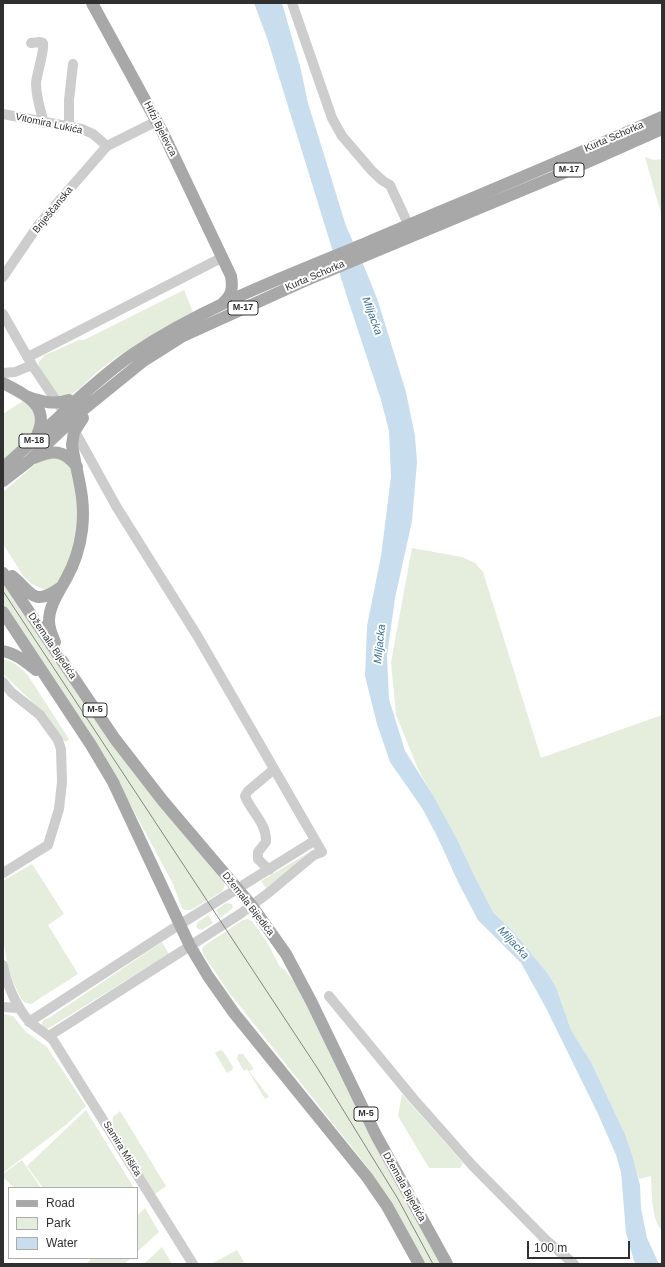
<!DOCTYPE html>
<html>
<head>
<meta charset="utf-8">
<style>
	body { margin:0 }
	#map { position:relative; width:665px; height:1267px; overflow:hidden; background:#fff; font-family:Helvetica,sans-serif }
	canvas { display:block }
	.frame { position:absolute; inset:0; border:4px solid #303030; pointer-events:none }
	.legend { position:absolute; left:8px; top:1187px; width:130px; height:72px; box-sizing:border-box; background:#fff; border:1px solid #acacac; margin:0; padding:5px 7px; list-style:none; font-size:12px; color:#303030 }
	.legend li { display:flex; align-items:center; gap:8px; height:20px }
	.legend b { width:20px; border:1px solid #acacac }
	.scale { position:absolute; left:527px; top:1241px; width:103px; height:18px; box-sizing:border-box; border:2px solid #303030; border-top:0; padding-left:5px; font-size:12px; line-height:14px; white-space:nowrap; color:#303030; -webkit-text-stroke:3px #fff; paint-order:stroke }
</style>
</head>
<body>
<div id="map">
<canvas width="665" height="1267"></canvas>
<div class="frame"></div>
<ul class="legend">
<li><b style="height:5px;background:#a8a8a8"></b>Road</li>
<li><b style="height:11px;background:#e5eddd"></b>Park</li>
<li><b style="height:11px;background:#c8deee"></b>Water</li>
</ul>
<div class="scale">100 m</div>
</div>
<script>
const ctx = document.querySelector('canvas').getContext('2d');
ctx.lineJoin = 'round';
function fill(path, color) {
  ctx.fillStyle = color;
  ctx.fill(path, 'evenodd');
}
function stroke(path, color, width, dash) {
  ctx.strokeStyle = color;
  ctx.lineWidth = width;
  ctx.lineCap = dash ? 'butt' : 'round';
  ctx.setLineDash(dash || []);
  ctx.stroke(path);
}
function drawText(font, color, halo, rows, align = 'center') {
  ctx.font = font + ' Helvetica,sans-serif';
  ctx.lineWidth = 4;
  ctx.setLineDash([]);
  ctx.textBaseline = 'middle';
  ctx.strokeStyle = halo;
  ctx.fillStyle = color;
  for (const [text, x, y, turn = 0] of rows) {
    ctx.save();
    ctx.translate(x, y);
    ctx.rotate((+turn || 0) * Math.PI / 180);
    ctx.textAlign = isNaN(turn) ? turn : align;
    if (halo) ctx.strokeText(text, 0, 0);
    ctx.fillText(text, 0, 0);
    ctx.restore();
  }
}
fill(new Path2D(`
	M 645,157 L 654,160 L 662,159 L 662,217 Z
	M 184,290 L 193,312 L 144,340 L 117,357 L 98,371 L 79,389 L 70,395 L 58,397 L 39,367 L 39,362 L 45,355 L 79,340 L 84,340 Z
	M 23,401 L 30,407 L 35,414 L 34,432 L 3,462 L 3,414 Z
	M 59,457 L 68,462 L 81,495 L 74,553 L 55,587 L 45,590 L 32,584 L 24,577 L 3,544 L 3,492 L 39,461 Z
	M 412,548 L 462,557 L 475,563 L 483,572 L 541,758 L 662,715 L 662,1230 C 651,1220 652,1191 651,1176 L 639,1179 L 625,1134 L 591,1062 L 571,1030 L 556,987 L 548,974 L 513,931 L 500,919 L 493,912 L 474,875 L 458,841 L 419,771 L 396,715 L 391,662 Z
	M 3,580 L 186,837 L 224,883 L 224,887 L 223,891 L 191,910 L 185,910 L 182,908 L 173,884 L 105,757 L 3,603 Z
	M 3,659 L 14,663 L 27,674 L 69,739 L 65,742 L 46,715 L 3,674 Z
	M 308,853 L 309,855 L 266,888 L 261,881 Z
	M 32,864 L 64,914 L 48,925 L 78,974 L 31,1004 C 22,1003 20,997 17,990 C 0,956 3,918 3,881 Z
	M 226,903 L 232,904 L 233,908 L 220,918 L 216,910 Z
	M 208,915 L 213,923 L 202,930 L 198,929 L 196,926 L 198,922 Z
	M 248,919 L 252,921 L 267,942 L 280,967 L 285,970 L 295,983 L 441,1264 L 426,1264 L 388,1197 L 365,1164 L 228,991 L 203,954 L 202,949 L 204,946 L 243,920 Z
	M 162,942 L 169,954 L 49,1028 L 46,1029 L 42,1025 C 42,1020 44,1019 49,1018 Z
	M 3,1014 L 13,1016 L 26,1032 L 47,1047 L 86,1106 L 67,1124 L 3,1173 Z
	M 220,1050 L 223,1051 L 233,1067 L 232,1070 L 227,1073 L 215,1053 Z
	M 238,1054 L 243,1054 L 254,1069 L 249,1071 L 269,1097 L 265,1099 L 247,1069 L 244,1071 L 237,1059 Z
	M 402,1094 L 463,1163 L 460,1168 L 429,1168 L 398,1116 Z
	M 86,1110 L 134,1188 L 43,1188 L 27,1166 Z
	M 120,1111 L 166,1186 L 155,1194 L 112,1126 L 113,1117 Z
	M 22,1160 L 41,1188 L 14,1188 L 3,1177 L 3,1174 Z
	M 145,1208 L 159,1232 L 137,1252 L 137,1216 Z
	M 162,1247 L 172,1264 L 144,1264 Z
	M 237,1250 L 244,1262 L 240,1264 L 211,1264 Z
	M 92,1258 L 131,1258 L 124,1264 L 86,1264 Z`), '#e5eddd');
fill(new Path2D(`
	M 254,3 L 282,3 L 300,66 L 308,103 L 346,226 L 366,271 L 378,301 L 406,392 L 415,436 L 417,462 L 412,521 L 395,598 L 387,656 L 389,699 L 405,751 L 434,797 L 458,841 L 474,875 L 493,912 L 500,919 L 513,931 L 548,974 L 556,987 L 571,1030 L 591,1062 L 625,1134 L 633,1158 L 640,1185 L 641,1208 L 647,1238 L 659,1264 L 636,1264 L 634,1261 L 626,1233 L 621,1172 L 616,1155 L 598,1114 L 546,1008 L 521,963 L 478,920 L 459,884 L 436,834 L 422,808 L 390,762 L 377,724 L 365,676 L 367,626 L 381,556 L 391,477 L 389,431 L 381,400 L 346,294 L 267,38 Z`), '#c8deee');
stroke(new Path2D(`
	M 292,3 L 332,118 L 342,136 L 372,171 L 383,181 L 390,185 L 408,224
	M 31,43 L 40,42 L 43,43 C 45,49 37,73 36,83 C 36,97 40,109 44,123
	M 3,114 L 82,129 L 93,134 L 107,146
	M 69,126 L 69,100 L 73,64
	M 3,277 L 39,224 L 107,146 L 157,121
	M 3,314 L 32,365 L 61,408
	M 28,357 L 223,257
	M 3,373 L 15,372 L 32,365
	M 3,682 L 11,692 L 40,715 L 58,740 L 61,749 L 62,782 L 59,809 L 48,845 L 3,873
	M 269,870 L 258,859 L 258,852 L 266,842 C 267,823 251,812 245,796 L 248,791 L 273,770
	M 3,965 C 6,983 17,1008 29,1021 C 36,1028 46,1033 53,1040 L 193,1264
	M 329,996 L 412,1097 L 472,1165 L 546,1240 L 574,1264
	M 3,1007 L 19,1008
	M 29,1022 L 163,935 L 314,841
	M 49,1036 L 240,914 L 267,894 L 314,855 L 322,852 L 198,637 L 116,506 L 73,428`), '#cdcdcd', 10);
stroke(new Path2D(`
	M 92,3 L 163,133 L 231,276 C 233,288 232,295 223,303
	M 3,383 C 30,397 53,408 34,441
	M 71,405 C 91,387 111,369 133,354 C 204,306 287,276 366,243 C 465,201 564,160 662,117
	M 79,413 L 142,362 L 183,336 L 302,282 L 554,177 L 662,129
	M 34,458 C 53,450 64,449 77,467
	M 3,468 L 59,417
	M 3,481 L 29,461 L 66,426
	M 3,573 L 115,739 L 163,801 L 252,906 L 286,954 L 311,1001 L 376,1135 L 447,1264
	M 12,576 C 31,591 32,608 60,588
	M 3,612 L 91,745 L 113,782 L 190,946 L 208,976 L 234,1013 L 367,1177 L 387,1206 L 419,1264
	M 55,642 C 52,635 49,629 49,621 C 49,606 59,592 66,579 C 74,565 80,546 82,530 C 86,497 77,476 72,445
	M 3,651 C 17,654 25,661 36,670`), '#a8a8a8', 12);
stroke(new Path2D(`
	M 3,591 L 318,1069 L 398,1199 L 433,1264`), '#858585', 1);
stroke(new Path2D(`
	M 28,397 C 43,402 54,405 69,400
	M 59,417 L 71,405
	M 66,426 L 79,413
	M 72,445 L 74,432 L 83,418`), '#a8a8a8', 12);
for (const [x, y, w] of [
	[569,170,30],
	[243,308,30],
	[34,441,30],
	[95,710,24],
	[366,1114,24]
]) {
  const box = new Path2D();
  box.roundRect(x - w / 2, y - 7, w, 14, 3);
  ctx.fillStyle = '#fff';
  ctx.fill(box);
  stroke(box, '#303030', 1);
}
drawText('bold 9px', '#303030', null, [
	["M-17",569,170],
	["M-17",243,308],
	["M-18",34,441],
	["M-5",95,710],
	["M-5",366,1114]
]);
drawText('10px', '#303030', '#fff', [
	["Vitomira Lukića",49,124,12],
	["Hifzi Bjelevca",160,129,63],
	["Kurta Schorka",614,137,-23],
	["Briješčanska",53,210,-51],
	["Kurta Schorka",315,276,-23],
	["Džemala Bijedića",52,646,56],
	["Džemala Bijedića",248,904,52],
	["Samira Mišića",122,1149,58],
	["Džemala Bijedića",404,1187,61]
]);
drawText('italic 11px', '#396f97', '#fff', [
	["Miljacka",372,316,70],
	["Miljacka",380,644,-84],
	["Miljacka",513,943,47]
]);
</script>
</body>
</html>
